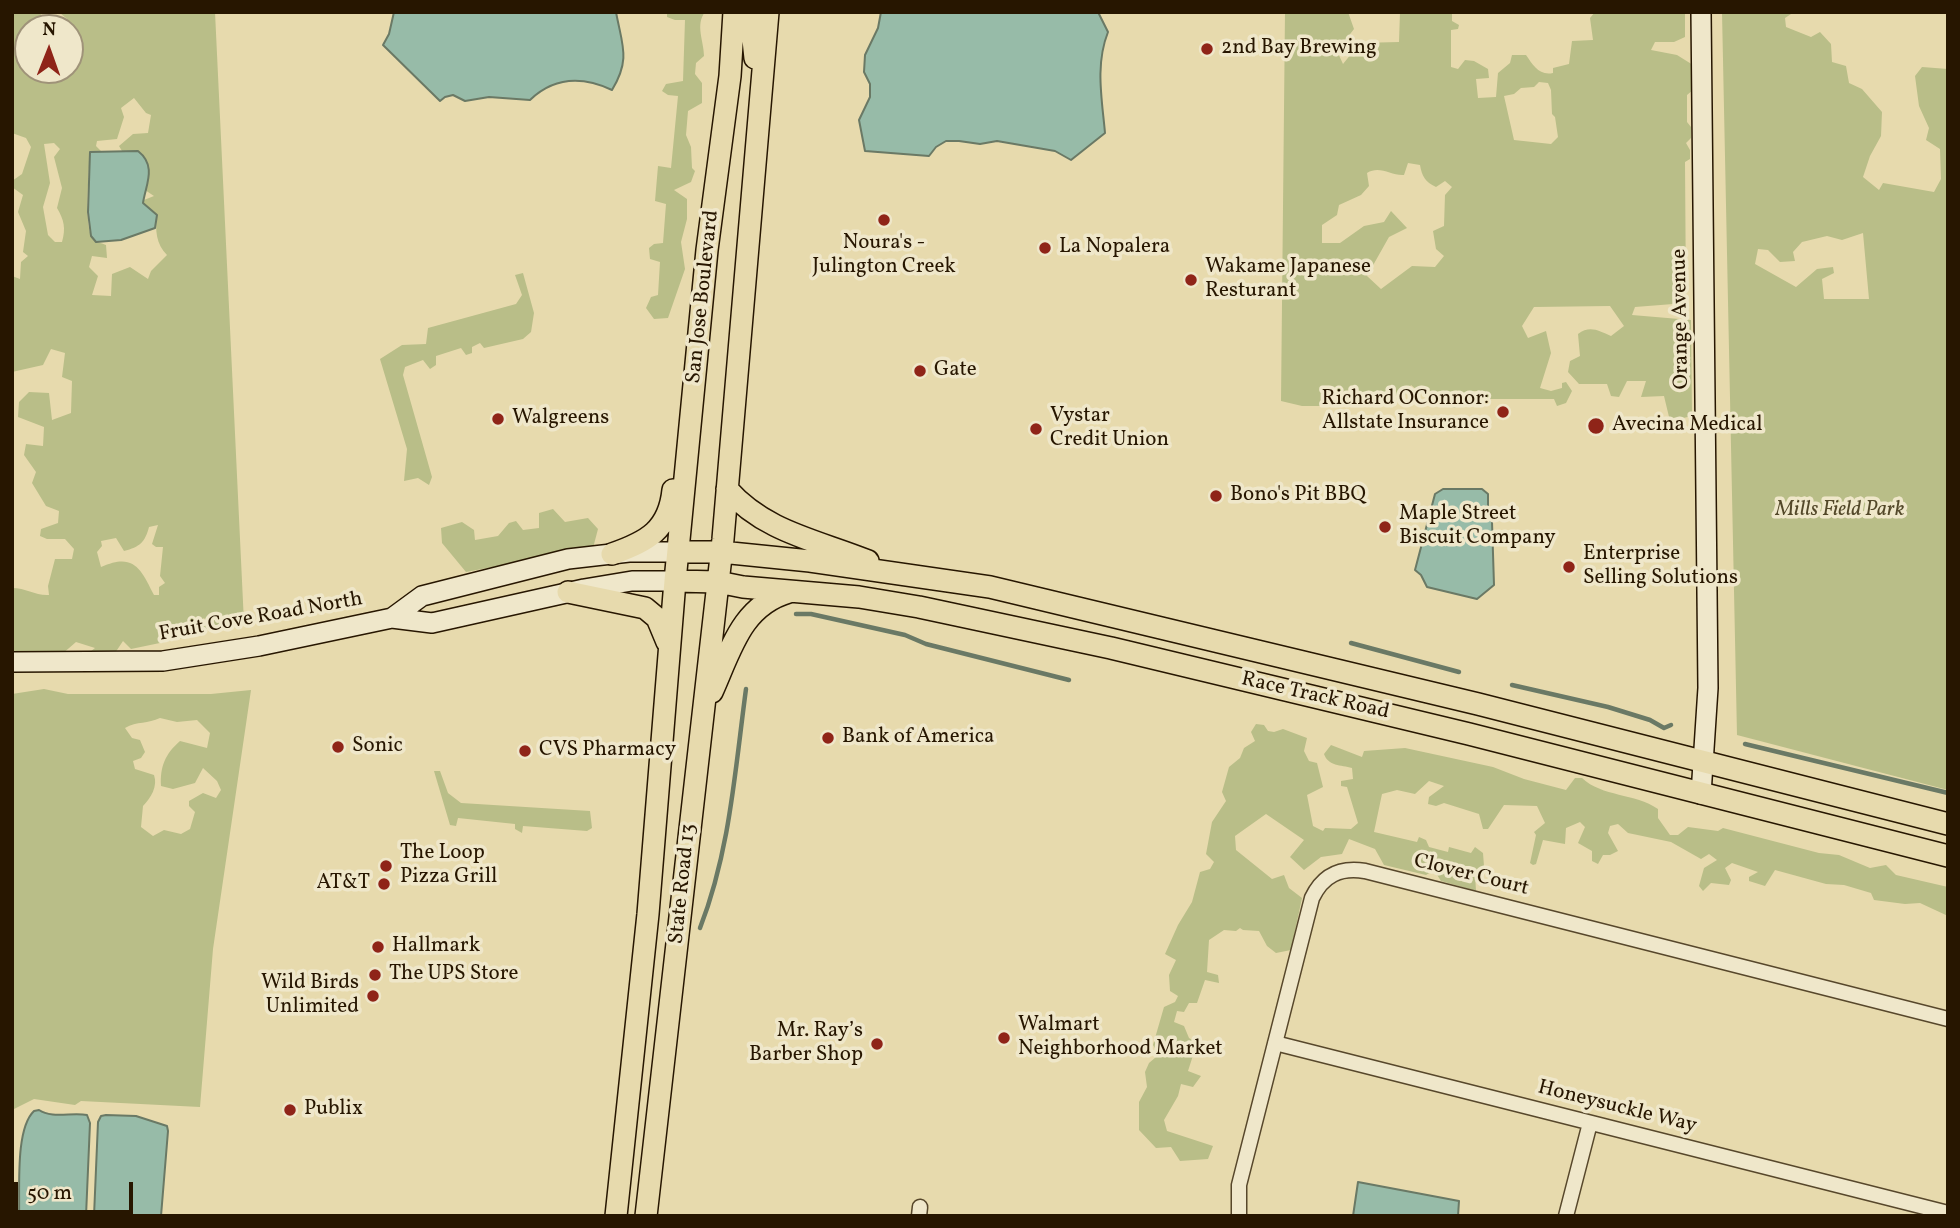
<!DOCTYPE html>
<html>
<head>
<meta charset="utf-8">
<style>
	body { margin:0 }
	#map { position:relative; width:1960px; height:1228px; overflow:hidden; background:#e7daad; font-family:Vollkorn,serif }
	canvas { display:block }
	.frame { position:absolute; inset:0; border:14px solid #271600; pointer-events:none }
	.north { position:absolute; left:14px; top:14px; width:70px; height:70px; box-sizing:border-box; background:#efe7ca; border:2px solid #9f9379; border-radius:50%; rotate:1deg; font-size:19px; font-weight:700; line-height:28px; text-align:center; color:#271600 }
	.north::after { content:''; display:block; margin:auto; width:24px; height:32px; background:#8f2418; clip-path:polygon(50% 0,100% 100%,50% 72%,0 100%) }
	.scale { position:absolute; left:14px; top:1182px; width:119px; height:32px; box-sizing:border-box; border:4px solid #271600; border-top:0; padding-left:9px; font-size:21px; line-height:24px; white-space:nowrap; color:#271600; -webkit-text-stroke:5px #efe7ca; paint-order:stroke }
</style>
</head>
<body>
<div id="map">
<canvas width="1960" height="1228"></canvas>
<div class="frame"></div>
<div class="north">N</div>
<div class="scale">50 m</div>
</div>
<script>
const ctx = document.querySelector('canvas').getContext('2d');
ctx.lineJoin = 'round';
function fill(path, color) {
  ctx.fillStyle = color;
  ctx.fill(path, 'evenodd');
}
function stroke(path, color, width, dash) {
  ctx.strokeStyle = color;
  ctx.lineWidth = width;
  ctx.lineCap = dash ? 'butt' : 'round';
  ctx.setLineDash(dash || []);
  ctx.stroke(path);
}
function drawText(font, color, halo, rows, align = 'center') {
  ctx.font = font + ' Vollkorn,serif';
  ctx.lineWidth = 7;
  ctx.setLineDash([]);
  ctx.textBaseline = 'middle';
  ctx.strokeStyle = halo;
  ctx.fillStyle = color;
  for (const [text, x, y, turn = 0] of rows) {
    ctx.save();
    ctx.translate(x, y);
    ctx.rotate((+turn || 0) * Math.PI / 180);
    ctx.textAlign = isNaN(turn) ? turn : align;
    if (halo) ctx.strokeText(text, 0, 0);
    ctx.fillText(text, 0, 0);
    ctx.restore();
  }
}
fill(new Path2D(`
	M 12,12 L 42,12 L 38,21 L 41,28 L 28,28 L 28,70 L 51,70 L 62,76 L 62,70 L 70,70 L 70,54 L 74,54 L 81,41 L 74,35 L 70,38 L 70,28 L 60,28 L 59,26 L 67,19 L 59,12 L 215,12 L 244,623 L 235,623 L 234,628 L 211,628 L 204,618 L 200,621 L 208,628 L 203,634 L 131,649 L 123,641 L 115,653 L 86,655 L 95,648 L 76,642 L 61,655 L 12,655 L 12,588 C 26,588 36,596 49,595 L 48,586 L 55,559 L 72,559 L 74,549 L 65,539 L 47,539 L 40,536 L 41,529 L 58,523 L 59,511 L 46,506 L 32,483 L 36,472 L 24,455 L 26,444 L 43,446 L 44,427 L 18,417 L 19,402 L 29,392 L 49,393 L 52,420 L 71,413 L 72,381 L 62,377 L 65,353 L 51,349 L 43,365 L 12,372 L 12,276 L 20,279 L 21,262 L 28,256 L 23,252 L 26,231 L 18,212 L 23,195 L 12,187 L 12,181 L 22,174 L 31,147 L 26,138 L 12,133 ZM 134,98 L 146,113 L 151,115 L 148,133 L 133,134 L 119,146 L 122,151 L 138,151 C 149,166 152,172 145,190 L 154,196 L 144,200 L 143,204 L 157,215 C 155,230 156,244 167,255 L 151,271 L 148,279 L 130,267 L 112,274 L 111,296 L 92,295 L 98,276 L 89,267 L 92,256 L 107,258 L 106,245 C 101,243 95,242 92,237 C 84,225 89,169 90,153 L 102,152 L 96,146 L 97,141 L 117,139 L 124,117 L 121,108 ZM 54,143 L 60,149 L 54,157 L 62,188 L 57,208 C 64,220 66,228 62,242 L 55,242 L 48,235 L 43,207 L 50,183 L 44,144 ZM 158,525 L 152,544 L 156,547 L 163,547 L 160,576 L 165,583 L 159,587 L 159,595 L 154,595 C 141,569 134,552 101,567 L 97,552 L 102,546 L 101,541 L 116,538 L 124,551 C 140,547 145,542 149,527 Z
	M 667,12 L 705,12 C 695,25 704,41 704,56 L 696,63 L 695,74 L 702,83 L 702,103 L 688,111 L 686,135 L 691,147 L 692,168 L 695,171 L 691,182 L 674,190 L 687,199 L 687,219 L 681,242 L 685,269 L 668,318 L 654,319 L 646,308 L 651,297 L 658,295 L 660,262 L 650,259 L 649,248 L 654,244 L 663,243 L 666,204 L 655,201 L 658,166 L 671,168 L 678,96 L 668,95 L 662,91 L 666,84 L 683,81 L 685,20 L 675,20 L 667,17 Z
	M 1285,12 L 1348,12 L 1354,29 L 1337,51 L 1343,64 L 1360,43 L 1399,42 L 1400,12 L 1452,12 L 1452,21 L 1459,25 L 1458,29 L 1451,30 L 1451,67 L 1458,69 L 1465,60 L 1474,61 L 1488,69 L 1489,78 L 1476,79 L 1478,98 L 1496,97 L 1498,73 L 1510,63 L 1512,55 L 1526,55 C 1533,65 1539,76 1553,73 L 1553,68 L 1569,64 L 1572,41 L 1593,40 L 1590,18 L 1595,12 L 1685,12 L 1685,37 L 1674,42 L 1655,42 L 1651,50 L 1677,55 L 1693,65 L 1693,90 L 1687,95 L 1687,122 L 1691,127 L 1691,138 L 1686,143 L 1690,150 L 1690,159 L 1685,162 L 1686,303 L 1635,307 L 1632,315 L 1691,320 L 1692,416 L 1670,421 L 1664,396 L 1641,397 L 1646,381 L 1627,381 L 1619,397 L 1611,396 L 1607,384 L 1579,384 L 1568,372 L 1570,361 L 1580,356 L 1578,334 C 1590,325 1599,331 1611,336 L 1624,326 L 1610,306 L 1534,307 L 1522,326 L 1528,338 L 1546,331 L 1551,353 L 1540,388 L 1551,391 L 1562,388 L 1562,383 L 1566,382 L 1572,391 L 1566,403 L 1557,406 L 1554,399 L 1485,399 L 1478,391 L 1469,391 L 1455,408 L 1448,406 L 1443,394 L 1419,392 L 1411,385 L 1405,395 L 1353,400 L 1350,406 L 1302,406 L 1281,401 ZM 1539,82 L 1548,83 L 1551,90 L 1552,114 L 1555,117 L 1558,137 L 1551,144 L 1514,140 L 1504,96 L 1514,94 L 1521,88 L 1534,87 ZM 1408,163 L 1420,165 C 1422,176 1425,182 1436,187 L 1445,181 L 1452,187 L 1445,195 L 1444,226 L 1433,231 L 1436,249 L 1444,256 L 1435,267 L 1412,266 L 1381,289 L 1367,276 L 1389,237 L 1407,228 L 1391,211 L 1384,222 L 1364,226 L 1340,243 L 1322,243 L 1322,225 L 1337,215 L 1339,205 L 1361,195 L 1369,186 L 1367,173 C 1380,165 1391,176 1404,175 Z
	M 1722,12 L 1794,12 L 1785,18 L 1786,27 L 1811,37 L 1820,32 L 1831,44 L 1832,62 L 1846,66 L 1849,83 L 1862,89 L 1882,112 L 1881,136 L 1870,156 L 1863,177 L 1879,190 L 1883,183 L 1934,192 L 1941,179 L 1940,149 L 1926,140 L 1929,128 L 1919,106 L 1915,76 L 1922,67 L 1948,69 L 1948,790 L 1737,735 ZM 1863,233 L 1869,299 L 1824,299 L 1822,279 L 1834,273 L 1833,267 L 1817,269 L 1796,287 L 1755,264 L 1758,249 L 1768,250 L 1780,262 L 1795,261 L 1793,252 L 1802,242 L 1827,236 L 1842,240 Z
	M 523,273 L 534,313 L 531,332 L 523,339 L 484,348 L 480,343 L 472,347 L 472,353 L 466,355 L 461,348 L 436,356 L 436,365 L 430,369 L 423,360 L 405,367 L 403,375 L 432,477 L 429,485 L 418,478 L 404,481 L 407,449 L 380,359 L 402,345 L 426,344 L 428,328 L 516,304 L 522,295 L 515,275 Z
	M 553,509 L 565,522 L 588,518 L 598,529 L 593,548 L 466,572 L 442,543 L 441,528 L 462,522 L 474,530 L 475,540 L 498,536 L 509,523 L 516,521 L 523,530 L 539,528 L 539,513 Z
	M 44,689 L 68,694 L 211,694 L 251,690 L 213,949 L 200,1107 L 81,1101 L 75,1105 L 34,1099 L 12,1110 L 12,694 ZM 160,718 L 177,722 L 197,720 L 210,733 L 207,748 L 180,741 C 165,754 160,767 161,786 L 173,789 L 195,783 L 203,768 L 217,781 L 221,790 L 216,798 L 203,793 L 189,801 L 189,806 L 195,812 L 190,829 L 181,834 L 164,830 L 153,836 L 141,827 L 143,806 C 151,798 158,786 154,775 L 135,769 L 133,761 L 141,758 L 145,752 L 140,740 L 132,738 L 125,728 C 137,721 148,724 160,718 Z
	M 1256,724 L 1264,725 L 1268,731 L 1274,732 L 1283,729 L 1307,738 L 1304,751 L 1309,761 L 1317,763 L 1323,787 L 1307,795 L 1313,826 L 1323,831 L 1325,828 L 1351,829 L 1358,823 L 1347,787 L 1341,786 L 1341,781 L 1353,779 L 1352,768 C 1341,765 1328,766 1324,754 L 1331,745 L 1362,757 L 1364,751 L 1405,748 L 1493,767 L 1524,779 L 1566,790 L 1575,778 L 1582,778 C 1602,797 1635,793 1658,809 L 1658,818 L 1670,835 L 1678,835 L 1688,827 L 1718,831 L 1723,828 L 1819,853 L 1839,855 L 1870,868 L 1886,865 L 1896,875 L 1948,887 L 1948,916 L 1920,903 L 1905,904 L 1874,900 L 1871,893 L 1844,885 L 1826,884 L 1775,870 L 1765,886 L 1749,881 L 1749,877 L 1758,872 L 1732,863 L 1725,868 L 1731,880 L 1729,885 L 1711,883 L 1703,891 L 1699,886 L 1704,868 L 1717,860 L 1709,854 L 1701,859 L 1671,842 L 1628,833 L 1618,824 L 1610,826 L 1608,833 L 1618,851 L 1610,855 L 1603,855 L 1598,864 L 1592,861 L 1592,851 L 1578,843 L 1585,827 L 1580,822 L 1566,828 L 1565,844 L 1543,840 L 1536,864 L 1533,865 L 1530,863 L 1536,835 L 1534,832 L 1545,823 L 1537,806 L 1504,805 L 1488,829 L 1483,829 L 1479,814 L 1444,803 L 1436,806 L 1428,804 L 1429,797 L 1444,786 L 1429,781 L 1415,794 L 1397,790 L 1382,794 L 1374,832 L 1417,842 L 1419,837 L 1426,840 L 1429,847 L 1448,852 L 1449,847 L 1471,853 L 1475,847 L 1483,853 L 1484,866 L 1475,874 L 1476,891 L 1441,881 L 1434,870 L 1426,875 L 1384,865 L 1375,849 L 1349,839 L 1342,854 L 1321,857 L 1304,870 L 1290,857 L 1304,840 L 1266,814 L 1235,836 L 1236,850 L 1272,879 L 1284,875 L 1289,888 L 1302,898 L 1291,950 L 1276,953 L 1267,946 L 1259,931 L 1243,930 L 1240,928 L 1236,931 L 1224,930 L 1209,940 L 1207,972 L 1218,975 L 1219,983 L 1205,980 L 1197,1003 L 1189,1003 L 1184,1012 L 1177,1011 L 1174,1022 L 1184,1026 L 1189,1038 L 1197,1043 L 1188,1071 L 1201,1076 L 1193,1087 L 1181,1084 L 1178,1096 L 1164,1120 L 1167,1131 L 1213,1146 L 1208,1159 L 1180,1161 L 1171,1147 L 1156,1148 L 1139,1130 L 1139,1102 L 1147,1087 L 1145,1072 L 1149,1063 L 1156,1057 L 1156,1050 L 1153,1045 L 1164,1007 L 1175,1002 L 1178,996 L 1170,991 L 1169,975 L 1176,960 L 1165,954 L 1178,925 L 1192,902 L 1200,872 L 1210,869 L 1214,862 L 1206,854 L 1212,822 L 1226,801 L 1222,792 L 1229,767 L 1240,758 L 1244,748 L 1255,741 L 1251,732 Z
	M 434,771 L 440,771 L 448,793 L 461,803 L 590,811 L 592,828 L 587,831 L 523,826 L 522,833 L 515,829 L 515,824 L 458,818 L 456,826 L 450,825 Z`), '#b9be88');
const water = new Path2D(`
	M 394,12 L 616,12 C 622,45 631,59 612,90 C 582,76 554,77 530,100 L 489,97 L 465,101 L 453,95 L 445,97 L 440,101 L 383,45 L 389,34 Z
	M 881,12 L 1098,12 L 1108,32 C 1095,65 1102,99 1105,133 L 1071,160 L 1055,151 L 997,141 L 980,144 L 959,141 L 946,141 L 936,147 L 929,156 L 865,151 L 859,120 L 870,97 L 870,84 L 864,72 L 865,55 L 878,28 Z
	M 138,151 C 157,166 146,184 143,203 L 157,215 L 155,228 L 121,240 L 96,242 L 91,236 L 88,212 L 90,152 Z
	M 1443,489 L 1482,489 L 1488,494 L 1488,517 L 1492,522 L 1494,585 L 1477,599 L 1427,587 L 1421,575 L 1415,570 L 1435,494 Z
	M 39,1110 C 52,1119 72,1112 87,1115 L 90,1123 L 86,1216 L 19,1216 C 20,1189 15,1129 34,1111 Z
	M 106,1115 L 136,1116 L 167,1126 L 168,1131 L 161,1216 L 94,1216 L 98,1122 L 101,1116 Z
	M 1358,1182 L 1459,1201 L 1458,1216 L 1353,1216 Z`);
fill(water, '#97bba8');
stroke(water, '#6a7965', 2);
stroke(new Path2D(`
	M 796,614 L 811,614 L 905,635 L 926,644 L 1069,680
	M 1351,643 L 1459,672
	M 1512,685 L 1608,707 L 1650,720 L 1664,728 L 1671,725
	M 1745,744 L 1948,793
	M 700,928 C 730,851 735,770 746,689`), '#6a7965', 4.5);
const street = new Path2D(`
	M 1275,1043 L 1948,1213
	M 919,1216 L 920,1207
	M 1239,1216 L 1239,1185 L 1312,898 C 1323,875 1340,867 1365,871 L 1948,1019
	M 1566,1216 L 1590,1123`);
const secondary = new Path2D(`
	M 392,618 L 422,596 L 568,559 L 629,552 L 678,552
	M 12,662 L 163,661 L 259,646 L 392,618 L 432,623 L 584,589 L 632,581 L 675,581
	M 1701,794 L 1708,688 L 1701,12`);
const primary = new Path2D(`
	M 750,12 L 755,58
	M 727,489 C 765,532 816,540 868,561
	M 678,552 L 721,552 L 810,561 L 990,587 L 1478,704 L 1948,824
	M 612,554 C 647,542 669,530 673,490
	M 675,581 L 718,582 L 743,587 L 859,597 L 919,607 L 1111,648 L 1469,734 L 1948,856
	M 568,592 L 645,608 L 657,618 L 667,642
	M 712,692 C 731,650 741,606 789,592
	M 616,1216 L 648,914 L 675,581 L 707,250 L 730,76 L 734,12
	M 646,1216 L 723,539 L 768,12`);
stroke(street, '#57472b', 17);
stroke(secondary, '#271600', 22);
stroke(primary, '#271600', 24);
stroke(street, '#efe7ca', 14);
stroke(secondary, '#efe7ca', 19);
stroke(primary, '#e7daad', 21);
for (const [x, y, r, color] of [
	[1207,49,7,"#8f2418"],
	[884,220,7,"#8f2418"],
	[1045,248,7,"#8f2418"],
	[1191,280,7,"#8f2418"],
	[920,371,7,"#8f2418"],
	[1503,412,7,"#8f2418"],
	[498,419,7,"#8f2418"],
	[1596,426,9,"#8f2418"],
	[1036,429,7,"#8f2418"],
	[1216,496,7,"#8f2418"],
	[1385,527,7,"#8f2418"],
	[1569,567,7,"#8f2418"],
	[828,738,7,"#8f2418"],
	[338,747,7,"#8f2418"],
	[525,751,7,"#8f2418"],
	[386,866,7,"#8f2418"],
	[384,884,7,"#8f2418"],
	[378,947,7,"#8f2418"],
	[375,975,7,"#8f2418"],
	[373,996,7,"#8f2418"],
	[1004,1038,7,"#8f2418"],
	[877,1044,7,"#8f2418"],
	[290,1110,7,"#8f2418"]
]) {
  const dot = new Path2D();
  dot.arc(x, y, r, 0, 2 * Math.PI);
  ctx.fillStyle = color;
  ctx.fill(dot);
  stroke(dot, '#efe7ca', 2.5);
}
drawText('21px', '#271600', '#efe7ca', [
	["2nd Bay Brewing",1221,49],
	["Noura's -",884,244,"center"],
	["Julington Creek",884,268,"center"],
	["La Nopalera",1059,248],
	["Wakame Japanese",1205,268],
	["Resturant",1205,292],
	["Gate",934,371],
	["Richard OConnor:",1489,400,"right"],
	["Allstate Insurance",1489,424,"right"],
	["Vystar",1050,417],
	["Credit Union",1050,441],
	["Walgreens",512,419],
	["Avecina Medical",1612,426],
	["Bono's Pit BBQ",1230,496],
	["Maple Street",1399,515],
	["Biscuit Company",1399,539],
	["Enterprise",1583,555],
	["Selling Solutions",1583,579],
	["Bank of America",842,738],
	["Sonic",352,747],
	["CVS Pharmacy",539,751],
	["The Loop",400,854],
	["Pizza Grill",400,878],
	["AT&T",370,884,"right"],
	["Hallmark",392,947],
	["The UPS Store",389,975],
	["Wild Birds",359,984,"right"],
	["Unlimited",359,1008,"right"],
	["Walmart",1018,1026],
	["Neighborhood Market",1018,1050],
	["Mr. Ray’s",863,1032,"right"],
	["Barber Shop",863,1056,"right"],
	["Publix",304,1110]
], 'left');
drawText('21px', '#271600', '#efe7ca', [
	["San Jose Boulevard",704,297,-84],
	["Orange Avenue",1682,319,-91],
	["Fruit Cove Road North",261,618,-10],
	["Race Track Road",1315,697,13],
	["Clover Court",1471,876,14],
	["State Road 13",684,884,-84],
	["Honeysuckle Way",1617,1108,14]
]);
drawText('italic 21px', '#534829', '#efe7ca', [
	["Mills Field Park",1840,511]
]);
</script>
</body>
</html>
